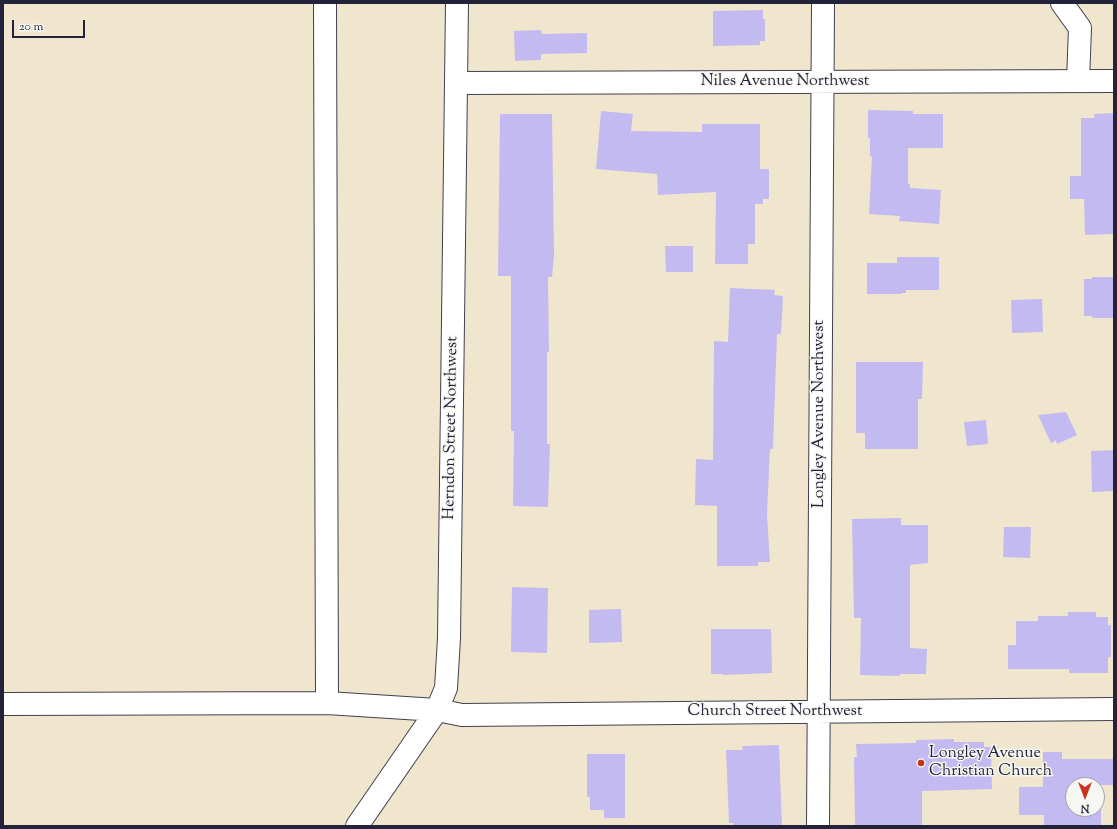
<!DOCTYPE html>
<html>
<head>
<meta charset="utf-8">
<style>
	body { margin:0 }
	#map { position:relative; width:1117px; height:829px; overflow:hidden; background:#f0e6ce; font-family:"Sorts Mill Goudy",serif }
	canvas { display:block }
	.frame { position:absolute; inset:0; border:4px solid #22223b; pointer-events:none }
	.north { position:absolute; left:1065px; top:777px; width:40px; height:40px; box-sizing:border-box; background:#f6f6f2; border:1px solid #a1a1a9; border-radius:50%; rotate:180deg; font-size:11px; font-weight:700; line-height:16px; text-align:center; color:#22223b }
	.north::after { content:''; display:block; margin:auto; width:14px; height:18px; background:#c8321e; clip-path:polygon(50% 0,100% 100%,50% 72%,0 100%) }
	.scale { position:absolute; left:12px; top:20px; width:73px; height:18px; box-sizing:border-box; border:2px solid #22223b; border-top:0; padding-left:5px; font-size:12px; line-height:14px; white-space:nowrap; color:#22223b; -webkit-text-stroke:3px #f6f6f2; paint-order:stroke }
</style>
</head>
<body>
<div id="map">
<canvas width="1117" height="829"></canvas>
<div class="frame"></div>
<div class="north">N</div>
<div class="scale">20 m</div>
</div>
<script>
const ctx = document.querySelector('canvas').getContext('2d');
ctx.lineJoin = 'round';
function fill(path, color) {
  ctx.fillStyle = color;
  ctx.fill(path, 'evenodd');
}
function stroke(path, color, width, dash) {
  ctx.strokeStyle = color;
  ctx.lineWidth = width;
  ctx.lineCap = dash ? 'butt' : 'round';
  ctx.setLineDash(dash || []);
  ctx.stroke(path);
}
function drawText(font, color, halo, rows, align = 'center') {
  ctx.font = font + ' "Sorts Mill Goudy",serif';
  ctx.lineWidth = 3;
  ctx.setLineDash([]);
  ctx.textBaseline = 'middle';
  ctx.strokeStyle = halo;
  ctx.fillStyle = color;
  for (const [text, x, y, turn = 0] of rows) {
    ctx.save();
    ctx.translate(x, y);
    ctx.rotate((+turn || 0) * Math.PI / 180);
    ctx.textAlign = isNaN(turn) ? turn : align;
    if (halo) ctx.strokeText(text, 0, 0);
    ctx.fillText(text, 0, 0);
    ctx.restore();
  }
}
fill(new Path2D(`
	M 763,10 L 763,19 L 765,19 L 765,41 L 760,41 L 760,45 L 713,46 L 713,11 Z
	M 541,30 L 542,34 L 587,33 L 587,53 L 541,54 L 541,60 L 515,61 L 514,31 Z
	M 868,110 L 913,111 L 913,114 L 943,114 L 943,148 L 908,148 L 908,184 L 910,184 L 910,188 L 941,190 L 939,224 L 899,221 L 900,216 L 869,214 L 872,157 L 870,156 L 870,138 L 868,138 Z
	M 601,111 L 633,114 L 631,131 L 702,132 L 702,124 L 760,124 L 760,169 L 769,169 L 769,199 L 763,199 L 763,204 L 755,204 L 755,244 L 748,244 L 748,264 L 715,264 L 716,192 L 658,195 L 657,174 L 596,169 Z
	M 1114,113 L 1114,234 L 1085,235 L 1084,199 L 1070,199 L 1070,176 L 1081,176 L 1081,118 L 1095,118 L 1094,114 Z
	M 500,114 L 552,114 L 554,256 L 552,277 L 548,277 L 549,352 L 547,352 L 547,444 L 550,444 L 548,507 L 513,506 L 514,431 L 511,431 L 511,276 L 498,276 Z
	M 665,246 L 693,246 L 693,272 L 666,272 Z
	M 897,257 L 939,257 L 939,290 L 906,290 L 906,293 L 902,293 L 902,294 L 867,294 L 867,263 L 897,263 Z
	M 1092,277 L 1114,277 L 1114,318 L 1092,318 L 1092,316 L 1084,316 L 1084,279 L 1092,279 Z
	M 730,288 L 775,290 L 774,295 L 783,296 L 781,334 L 777,334 L 773,449 L 770,449 L 767,515 L 770,562 L 758,562 L 758,566 L 717,566 L 717,506 L 695,505 L 696,459 L 713,460 L 714,341 L 728,342 Z
	M 1042,299 L 1043,332 L 1012,333 L 1011,300 Z
	M 856,362 L 923,362 L 922,399 L 918,399 L 918,449 L 865,449 L 865,433 L 856,433 Z
	M 1066,412 L 1077,435 L 1057,444 L 1056,440 L 1051,443 L 1038,415 Z
	M 986,420 L 988,444 L 967,446 L 964,422 Z
	M 1114,450 L 1114,491 L 1092,492 L 1091,451 Z
	M 901,518 L 901,525 L 928,525 L 928,563 L 910,565 L 910,648 L 927,649 L 926,674 L 900,674 L 900,676 L 860,675 L 861,618 L 854,618 L 852,519 Z
	M 1004,527 L 1031,527 L 1030,558 L 1003,557 Z
	M 512,587 L 548,588 L 547,653 L 511,652 Z
	M 621,609 L 622,642 L 589,643 L 589,610 Z
	M 1068,612 L 1096,612 L 1096,617 L 1108,617 L 1108,625 L 1111,625 L 1111,657 L 1108,657 L 1108,673 L 1069,673 L 1069,669 L 1008,669 L 1008,645 L 1016,645 L 1016,621 L 1038,621 L 1038,616 L 1068,616 Z
	M 711,629 L 771,629 L 772,673 L 723,675 L 723,674 L 711,674 Z
	M 954,739 L 954,742 L 984,742 L 984,747 L 991,747 L 992,789 L 922,791 L 922,826 L 855,826 L 854,757 L 857,757 L 856,744 L 916,743 L 916,740 Z
	M 779,745 L 782,826 L 733,826 L 733,823 L 729,823 L 726,750 L 743,750 L 742,746 Z
	M 1043,752 L 1062,752 L 1062,759 L 1114,759 L 1114,785 L 1101,785 L 1101,826 L 1044,826 L 1044,815 L 1019,815 L 1019,787 L 1043,787 ZM 1073,785 L 1097,785 L 1097,809 L 1073,809 Z
	M 587,754 L 625,754 L 625,818 L 604,818 L 604,810 L 590,810 L 590,797 L 587,797 Z`), '#c3baf1');
const minor = new Path2D(`
	M 325,3 L 327,703
	M 1062,3 L 1080,28 L 1078,81
	M 456,83 L 1114,81
	M 3,704 L 327,703 L 437,710 L 462,715 L 1114,709
	M 357,826 L 437,710 L 446,688 L 449,638 L 457,3
	M 818,826 L 823,3`);
stroke(minor, '#413f51', 24);
stroke(minor, '#fff', 22);
for (const [x, y, r, color] of [
	[921,763,4,"#c8321e"]
]) {
  const dot = new Path2D();
  dot.arc(x, y, r, 0, 2 * Math.PI);
  ctx.fillStyle = color;
  ctx.fill(dot);
  stroke(dot, '#f6f6f2', 1.5);
}
drawText('16px', '#22223b', '#f6f6f2', [
	["Niles Avenue Northwest",785,82],
	["Longley Avenue Northwest",820,414,-90],
	["Herndon Street Northwest",452,428,-89],
	["Church Street Northwest",775,712]
]);
drawText('16px', '#22223b', '#f6f6f2', [
	["Longley Avenue",929,754],
	["Christian Church",929,772]
], 'left');
</script>
</body>
</html>
